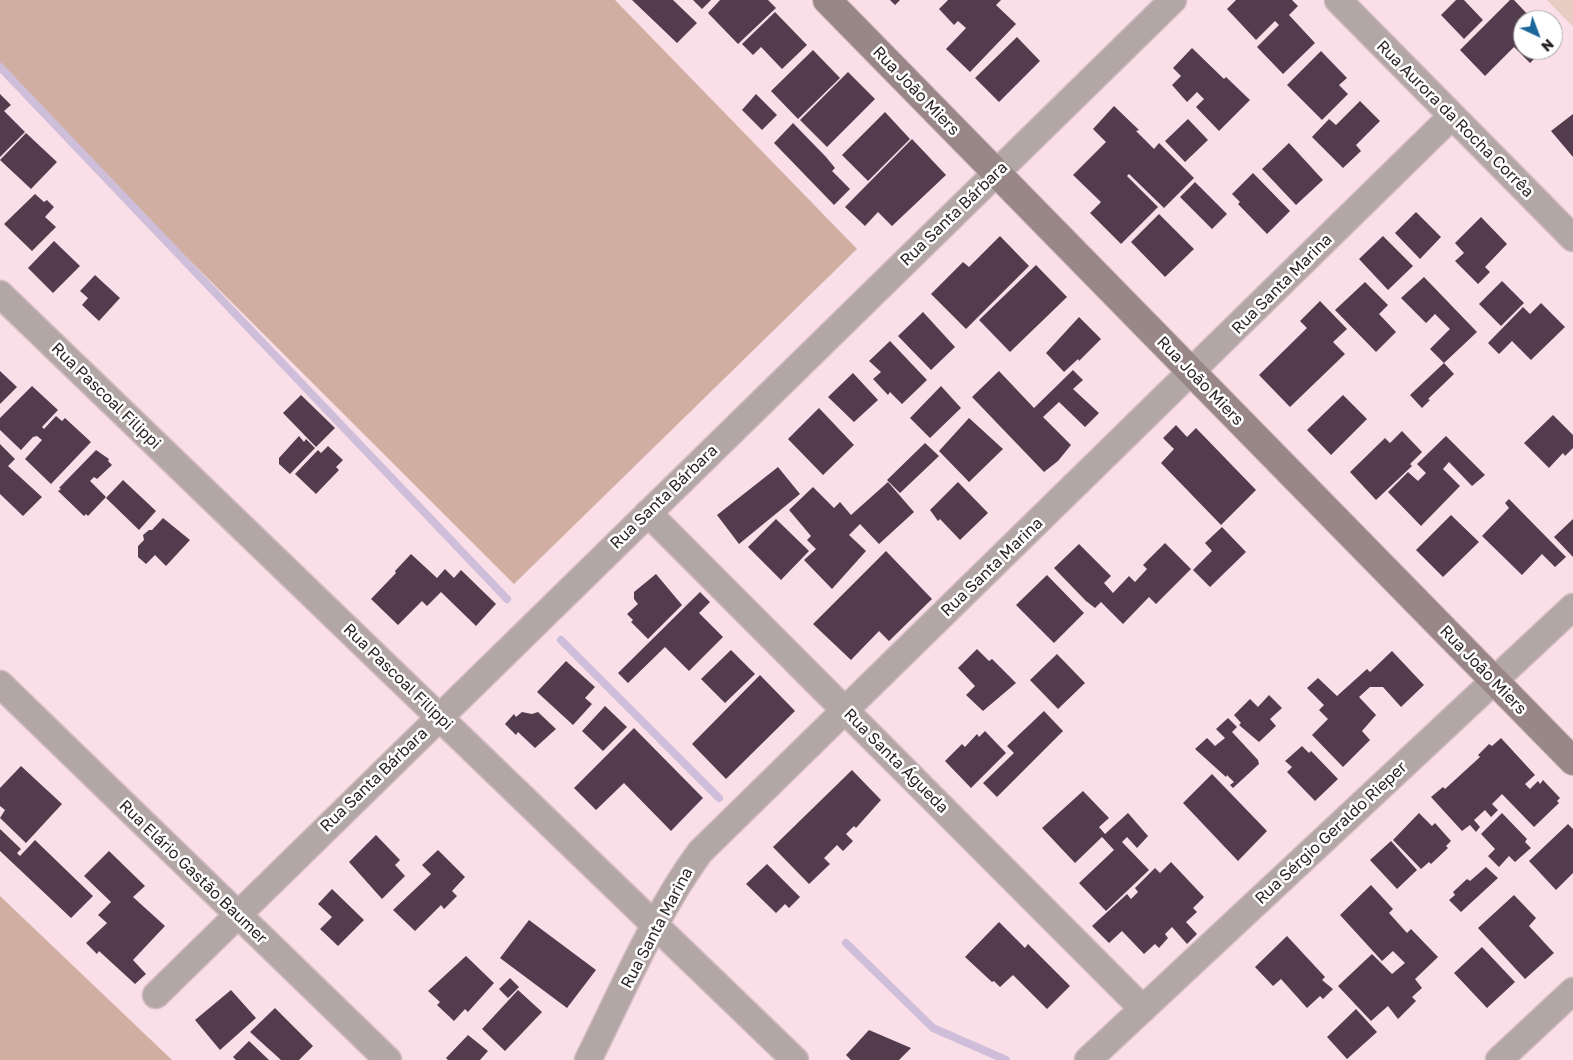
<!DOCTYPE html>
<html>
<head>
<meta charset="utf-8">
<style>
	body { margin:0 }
	#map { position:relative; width:1573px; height:1060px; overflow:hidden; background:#fbdfe8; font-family:"Golos Text",sans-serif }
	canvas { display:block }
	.north { position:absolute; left:1513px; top:10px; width:50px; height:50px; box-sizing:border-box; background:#fff; border:1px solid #a9a5a7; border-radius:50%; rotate:137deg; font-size:14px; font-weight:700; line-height:20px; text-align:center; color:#281f22 }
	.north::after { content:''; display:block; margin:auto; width:18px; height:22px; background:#1c679a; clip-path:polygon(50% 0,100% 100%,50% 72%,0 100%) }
</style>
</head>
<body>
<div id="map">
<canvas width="1573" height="1060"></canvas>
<div class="north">N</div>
</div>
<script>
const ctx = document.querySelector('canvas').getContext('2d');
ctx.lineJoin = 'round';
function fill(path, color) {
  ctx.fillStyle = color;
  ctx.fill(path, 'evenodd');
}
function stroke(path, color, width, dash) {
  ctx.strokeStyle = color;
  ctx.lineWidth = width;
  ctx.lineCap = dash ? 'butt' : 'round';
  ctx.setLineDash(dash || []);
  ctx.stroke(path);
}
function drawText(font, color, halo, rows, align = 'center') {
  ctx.font = font + ' "Golos Text",sans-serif';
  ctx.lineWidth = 5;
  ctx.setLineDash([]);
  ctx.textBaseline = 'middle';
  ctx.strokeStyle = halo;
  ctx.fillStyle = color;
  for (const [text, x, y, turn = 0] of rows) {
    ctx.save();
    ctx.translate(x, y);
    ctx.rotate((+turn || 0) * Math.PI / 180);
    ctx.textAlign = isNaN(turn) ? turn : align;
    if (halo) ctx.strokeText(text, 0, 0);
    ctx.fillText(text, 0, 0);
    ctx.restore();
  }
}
fill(new Path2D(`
	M 1547,0 L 1573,0 L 1573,27 Z`), '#e7ccc2');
fill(new Path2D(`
	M 0,0 L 615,0 L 857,249 L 514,584 L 0,71 Z
	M 0,896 L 172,1060 L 0,1060 Z`), '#d0afa2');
stroke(new Path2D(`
	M 0,67 L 507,599
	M 561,640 L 719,798
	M 846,943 L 933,1028 L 1006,1060`), '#cfbeda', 8);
fill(new Path2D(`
	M 632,0 L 673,0 L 697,23 L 677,43 Z
	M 693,0 L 711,0 L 702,9 Z
	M 720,0 L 768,0 L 776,8 L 738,44 L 708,13 Z
	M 890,0 L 900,0 L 895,5 Z
	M 948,0 L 1001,0 L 996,5 L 1016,24 L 970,72 L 946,49 L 966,28 L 958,21 L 954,25 L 939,9 Z
	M 1236,0 L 1292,0 L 1298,6 L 1289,15 L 1315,43 L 1283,74 L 1257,47 L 1279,25 L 1275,21 L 1256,40 L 1227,9 Z
	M 1456,0 L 1464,0 L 1483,20 L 1464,39 L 1441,15 Z
	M 1510,0 L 1514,0 L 1533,20 L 1523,20 L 1523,50 L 1543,50 L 1530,63 L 1514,47 L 1485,76 L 1460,50 Z
	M 775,12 L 807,45 L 782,69 L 761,47 L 753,55 L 742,44 Z
	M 1017,37 L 1040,61 L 999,102 L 975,78 Z
	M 1192,48 L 1224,79 L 1226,77 L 1250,100 L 1219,131 L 1196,107 L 1204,99 L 1197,92 L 1187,102 L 1172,85 L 1181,76 L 1173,68 Z
	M 813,50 L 840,78 L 798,119 L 771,91 Z
	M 1321,51 L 1347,78 L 1339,85 L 1348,94 L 1322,120 L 1287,85 Z
	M 848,72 L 875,99 L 827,147 L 800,120 Z
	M 0,94 L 11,105 L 4,111 L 25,132 L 0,157 Z
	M 756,94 L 777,115 L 762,130 L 742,110 Z
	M 1360,101 L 1380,121 L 1356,145 L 1361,151 L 1343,168 L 1312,137 L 1329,119 L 1336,125 Z
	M 1114,106 L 1139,130 L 1136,131 L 1154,149 L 1159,143 L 1194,178 L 1164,208 L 1129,174 L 1127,176 L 1158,207 L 1121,244 L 1090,213 L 1101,202 L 1073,175 L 1106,142 L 1093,129 Z
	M 885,112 L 910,139 L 868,181 L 842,155 Z
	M 1573,114 L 1573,157 L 1551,131 Z
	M 1188,119 L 1208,140 L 1185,162 L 1165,141 Z
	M 793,123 L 826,157 L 835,168 L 832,171 L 850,189 L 834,205 L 774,143 Z
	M 26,133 L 57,162 L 31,189 L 0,160 Z
	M 912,139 L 946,175 L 892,226 L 878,212 L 865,226 L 845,207 Z
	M 1289,143 L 1323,180 L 1296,205 L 1262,169 Z
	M 1253,173 L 1290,211 L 1267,234 L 1238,204 L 1240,202 L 1232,194 Z
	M 1195,182 L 1227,214 L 1212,229 L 1180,197 Z
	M 35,194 L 44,202 L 47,200 L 54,207 L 45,217 L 56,227 L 32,251 L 4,224 Z
	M 1416,212 L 1441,237 L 1420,259 L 1395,233 Z
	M 1159,214 L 1194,249 L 1165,277 L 1131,242 Z
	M 1481,217 L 1507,244 L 1485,267 L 1490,272 L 1478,284 L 1455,261 L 1464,253 L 1455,243 Z
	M 1000,236 L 1029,266 L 966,329 L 931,294 L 963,262 L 969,267 Z
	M 1383,236 L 1413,266 L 1388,290 L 1359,259 Z
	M 54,241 L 80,266 L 53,293 L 28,268 Z
	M 1036,265 L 1067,297 L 1010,352 L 979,320 Z
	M 95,275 L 120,298 L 99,321 L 82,305 L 88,298 L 80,291 Z
	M 1424,277 L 1477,332 L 1444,363 L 1430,349 L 1450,329 L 1435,314 L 1426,323 L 1401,298 Z
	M 1502,281 L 1524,303 L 1501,326 L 1479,304 Z
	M 1365,282 L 1388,305 L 1379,314 L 1396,332 L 1376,352 L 1335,310 Z
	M 1320,301 L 1347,329 L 1333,342 L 1345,354 L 1290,407 L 1259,375 L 1307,328 L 1300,321 Z
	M 1541,303 L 1565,327 L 1531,360 L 1512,341 L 1499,354 L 1488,343 L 1523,307 L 1530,314 Z
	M 923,312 L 955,347 L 931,370 L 898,336 Z
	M 1079,317 L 1101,339 L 1079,361 L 1078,359 L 1064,372 L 1046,353 Z
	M 890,341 L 927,380 L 902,404 L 890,392 L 888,395 L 873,379 L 881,372 L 869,361 Z
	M 1444,363 L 1454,374 L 1428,399 L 1430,400 L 1422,408 L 1410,395 Z
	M 1073,370 L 1083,380 L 1073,389 L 1099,413 L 1085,427 L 1059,402 L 1043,417 L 1071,445 L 1058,461 L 1044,472 L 972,397 L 999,371 L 1034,408 Z
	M 0,371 L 17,387 L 0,404 Z
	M 853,373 L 878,400 L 854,422 L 828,397 Z
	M 32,386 L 58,410 L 42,427 L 44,429 L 56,416 L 62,421 L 65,418 L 91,442 L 51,484 L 25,459 L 42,440 L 37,436 L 33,437 L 21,450 L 0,430 L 0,418 Z
	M 941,386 L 961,408 L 930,438 L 910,418 Z
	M 301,395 L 335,428 L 316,447 L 283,413 Z
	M 1343,395 L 1367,419 L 1331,455 L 1307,430 Z
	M 819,408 L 854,445 L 823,475 L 788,439 Z
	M 1553,415 L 1573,435 L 1573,448 L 1565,456 L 1563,453 L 1549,468 L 1524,443 Z
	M 969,418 L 1003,449 L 969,482 L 939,451 Z
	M 1176,425 L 1187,437 L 1196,428 L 1256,490 L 1221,525 L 1161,463 L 1174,449 L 1163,438 Z
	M 1402,431 L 1422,452 L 1410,464 L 1412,466 L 1376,500 L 1350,472 L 1385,438 L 1390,443 Z
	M 299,436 L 304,442 L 306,439 L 315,448 L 290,474 L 279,464 L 279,458 Z
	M 1446,436 L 1485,475 L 1472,486 L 1449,462 L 1443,469 L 1460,486 L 1421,526 L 1388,492 L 1408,472 L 1418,481 L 1426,473 L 1417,464 Z
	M 925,443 L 939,456 L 900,493 L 887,480 Z
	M 0,444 L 15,459 L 8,466 L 42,497 L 23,516 L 0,494 Z
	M 328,446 L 343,460 L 336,467 L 339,470 L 316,494 L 295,474 L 318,450 L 321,453 Z
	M 96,450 L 109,459 L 108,461 L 112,465 L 97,479 L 94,477 L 90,481 L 106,497 L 88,516 L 86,514 L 84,516 L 58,491 L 61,489 L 59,488 Z
	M 778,467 L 800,494 L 739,544 L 717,515 Z
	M 123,480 L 156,511 L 139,530 L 106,498 Z
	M 888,482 L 914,512 L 879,544 L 860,524 L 849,535 L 866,551 L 832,589 L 804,560 L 816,549 L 807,540 L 811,536 L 789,510 L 813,487 L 834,508 L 840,502 L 851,515 Z
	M 958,482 L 988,513 L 960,540 L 940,519 L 938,521 L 930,510 Z
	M 1509,499 L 1566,557 L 1555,567 L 1542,554 L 1522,575 L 1482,536 L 1509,508 L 1505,503 Z
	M 1451,515 L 1479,542 L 1443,577 L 1416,550 Z
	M 163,518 L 190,540 L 166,566 L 155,555 L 146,564 L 138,557 L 138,546 L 144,540 L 143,535 L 149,530 L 152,530 Z
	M 776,519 L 809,551 L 781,580 L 748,547 Z
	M 1573,519 L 1573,557 L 1554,537 Z
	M 1222,527 L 1246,552 L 1210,587 L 1193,570 L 1212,551 L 1205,543 Z
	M 1165,543 L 1191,569 L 1156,604 L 1149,597 L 1123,624 L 1101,602 L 1095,608 L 1086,601 L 1054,568 L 1079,544 L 1111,576 L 1104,583 L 1113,593 L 1129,576 L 1135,582 L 1147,569 L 1143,565 Z
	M 886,551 L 932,599 L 889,641 L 879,631 L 851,660 L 813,624 Z
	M 411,554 L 437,578 L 445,569 L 454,578 L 461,570 L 496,604 L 476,626 L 441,592 L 427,606 L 422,601 L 398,625 L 371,599 L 396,573 L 395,571 Z
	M 656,574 L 682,605 L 648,639 L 631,622 L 633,620 L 627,614 L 638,604 L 634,599 L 634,592 Z
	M 1047,575 L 1084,613 L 1054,643 L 1016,605 Z
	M 700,592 L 710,602 L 699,613 L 723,637 L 689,671 L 665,647 L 628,683 L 618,673 Z
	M 977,649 L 989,661 L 992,659 L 1016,683 L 983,711 L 966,695 L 975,686 L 958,668 Z
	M 731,650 L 755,674 L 725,703 L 701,679 Z
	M 1392,651 L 1424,685 L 1401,707 L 1383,687 L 1370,687 L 1359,697 L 1376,715 L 1362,731 L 1370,740 L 1343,767 L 1312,735 L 1328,719 L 1319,710 L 1324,705 L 1307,688 L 1318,678 L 1337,696 L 1367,669 L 1370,672 Z
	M 1057,654 L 1085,683 L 1058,709 L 1030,680 Z
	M 566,661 L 595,687 L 585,698 L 592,704 L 573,725 L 537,692 Z
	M 760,675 L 795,711 L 726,779 L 692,744 Z
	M 1269,695 L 1282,708 L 1270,719 L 1276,726 L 1259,742 L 1239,725 L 1241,723 L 1234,715 L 1250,699 L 1258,707 Z
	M 605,706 L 627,727 L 603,751 L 582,731 Z
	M 1044,711 L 1063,731 L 997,797 L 983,783 L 1014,753 L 1007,746 Z
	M 522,712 L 532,714 L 538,712 L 556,729 L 535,748 L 518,732 L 516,735 L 505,724 L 514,714 L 516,717 Z
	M 1228,718 L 1237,727 L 1232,732 L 1258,760 L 1259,764 L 1233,788 L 1230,785 L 1234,782 L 1227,775 L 1226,777 L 1195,749 L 1207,738 L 1215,746 L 1225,738 L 1216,729 Z
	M 634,728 L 703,798 L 671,831 L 624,783 L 596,810 L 574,788 Z
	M 985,731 L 1006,753 L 971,788 L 945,761 L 962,744 L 965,747 L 977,734 L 979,737 Z
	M 1501,738 L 1535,775 L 1525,784 L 1530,789 L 1538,781 L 1540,784 L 1543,780 L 1560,798 L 1557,801 L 1559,803 L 1534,827 L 1502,794 L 1492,804 L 1498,810 L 1491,817 L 1485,810 L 1474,820 L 1480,827 L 1476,832 L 1470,825 L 1462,831 L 1431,797 L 1443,787 L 1445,789 L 1480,757 L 1478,755 L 1489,744 L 1492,746 Z
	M 1302,746 L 1309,753 L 1311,751 L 1338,779 L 1315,801 L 1287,772 L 1292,767 L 1285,761 Z
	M 21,766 L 62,804 L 26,843 L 0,818 L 5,810 L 0,806 L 0,788 Z
	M 852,770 L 881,800 L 856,828 L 854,826 L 846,834 L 853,841 L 843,851 L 837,845 L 824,858 L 830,864 L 809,884 L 773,847 Z
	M 1212,774 L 1267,831 L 1238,861 L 1183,803 Z
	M 1083,791 L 1109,818 L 1099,827 L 1105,834 L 1128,813 L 1148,836 L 1137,848 L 1127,837 L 1122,842 L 1149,870 L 1106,911 L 1079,883 L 1114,850 L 1102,837 L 1075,863 L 1042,828 Z
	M 1419,813 L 1432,826 L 1435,823 L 1451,841 L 1446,846 L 1448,848 L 1431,864 L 1429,862 L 1421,869 L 1393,840 Z
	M 1502,813 L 1527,839 L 1525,842 L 1531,848 L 1515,862 L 1509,856 L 1499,867 L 1488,856 L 1495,849 L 1481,834 Z
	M 1568,824 L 1573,829 L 1573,873 L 1556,890 L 1529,861 Z
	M 0,829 L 21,849 L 17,853 L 20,856 L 35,840 L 93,896 L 71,918 L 0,851 Z
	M 376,835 L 400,860 L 395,865 L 405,876 L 382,899 L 349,862 Z
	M 1391,841 L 1417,870 L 1397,889 L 1370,860 Z
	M 438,850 L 465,877 L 452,891 L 457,896 L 444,909 L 441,905 L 415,931 L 393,910 L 431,874 L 422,865 Z
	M 109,851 L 145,886 L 133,897 L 165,926 L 133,960 L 146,974 L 135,984 L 99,951 L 97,954 L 86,943 L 126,905 L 107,923 L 98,915 L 111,902 L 84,876 Z
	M 1171,862 L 1204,897 L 1193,908 L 1197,912 L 1186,922 L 1197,934 L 1187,944 L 1172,927 L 1165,934 L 1168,938 L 1159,948 L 1155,944 L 1144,954 L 1122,931 L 1109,943 L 1092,926 L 1127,894 L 1131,899 L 1138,892 L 1135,888 L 1155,868 L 1160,873 Z
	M 767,864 L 800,897 L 789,908 L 785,904 L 776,913 L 746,884 Z
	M 1486,867 L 1498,878 L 1461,912 L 1449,900 L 1455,895 L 1453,892 L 1467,879 L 1470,881 Z
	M 1371,885 L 1393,909 L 1389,913 L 1407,933 L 1411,929 L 1438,957 L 1415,979 L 1422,988 L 1412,997 L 1416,1001 L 1398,1019 L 1388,1006 L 1371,1021 L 1338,986 L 1372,954 L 1392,974 L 1405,963 L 1393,951 L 1382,961 L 1340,915 Z
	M 332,889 L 364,920 L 338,946 L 320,929 L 332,917 L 318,904 Z
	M 1514,895 L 1536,918 L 1529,926 L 1554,953 L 1525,979 L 1478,928 Z
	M 529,920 L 596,970 L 567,1008 L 500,958 Z
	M 999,922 L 1025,948 L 1028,944 L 1070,986 L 1047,1009 L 1013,975 L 1000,987 L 994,981 L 992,982 L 965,957 Z
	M 1287,936 L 1325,977 L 1322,980 L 1333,989 L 1323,999 L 1320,996 L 1307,1008 L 1281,979 L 1273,986 L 1255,967 Z
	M 1482,947 L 1515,982 L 1487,1008 L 1454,973 Z
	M 466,956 L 494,983 L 468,1012 L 465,1009 L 454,1021 L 437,1005 L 440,1002 L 428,991 Z
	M 510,978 L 519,987 L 508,998 L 499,989 Z
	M 231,990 L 256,1018 L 220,1050 L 195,1020 Z
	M 518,990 L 542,1012 L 505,1051 L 482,1029 Z
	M 275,1008 L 313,1046 L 299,1060 L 281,1060 L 250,1032 Z
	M 1356,1009 L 1377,1032 L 1347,1059 L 1327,1037 Z
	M 869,1030 L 911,1048 L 899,1060 L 851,1060 L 846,1055 Z
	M 468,1035 L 488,1051 L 480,1060 L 448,1060 L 446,1058 Z
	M 249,1041 L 269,1060 L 236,1060 L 233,1057 Z`), '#533c4e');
const street = new Path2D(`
	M 1338,0 L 1573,238
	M 0,294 L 795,1060
	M 648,513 L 1143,1009
	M 0,684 L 388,1060
	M 156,995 L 1173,0
	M 588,1060 C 623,990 654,915 700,852 L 1452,116
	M 1088,1060 L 1573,607
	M 1499,1060 L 1573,991`);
const secondary = new Path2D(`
	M 827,0 L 1573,761`);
stroke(street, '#d5bcc4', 29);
stroke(secondary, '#d5bcc4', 30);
stroke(street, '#b3a7a6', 26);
stroke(secondary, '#998787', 28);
drawText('16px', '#281f22', '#fff', [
	["Rua João Miers",916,91,46],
	["Rua Aurora da Rocha Corrêa",1455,119,45],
	["Rua Santa Bárbara",954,214,-44],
	["Rua Santa Marina",1282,284,-45],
	["Rua João Miers",1200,381,46],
	["Rua Pascoal Filippi",106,396,44],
	["Rua Santa Bárbara",664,497,-44],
	["Rua Santa Marina",992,567,-44],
	["Rua João Miers",1483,670,46],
	["Rua Pascoal Filippi",398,677,44],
	["Rua Santa Águeda",896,761,45],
	["Rua Santa Bárbara",374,780,-44],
	["Rua Sérgio Geraldo Rieper",1331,833,-43],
	["Rua Elário Gastão Baumer",193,872,44],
	["Rua Santa Marina",657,928,-62]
]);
</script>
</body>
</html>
